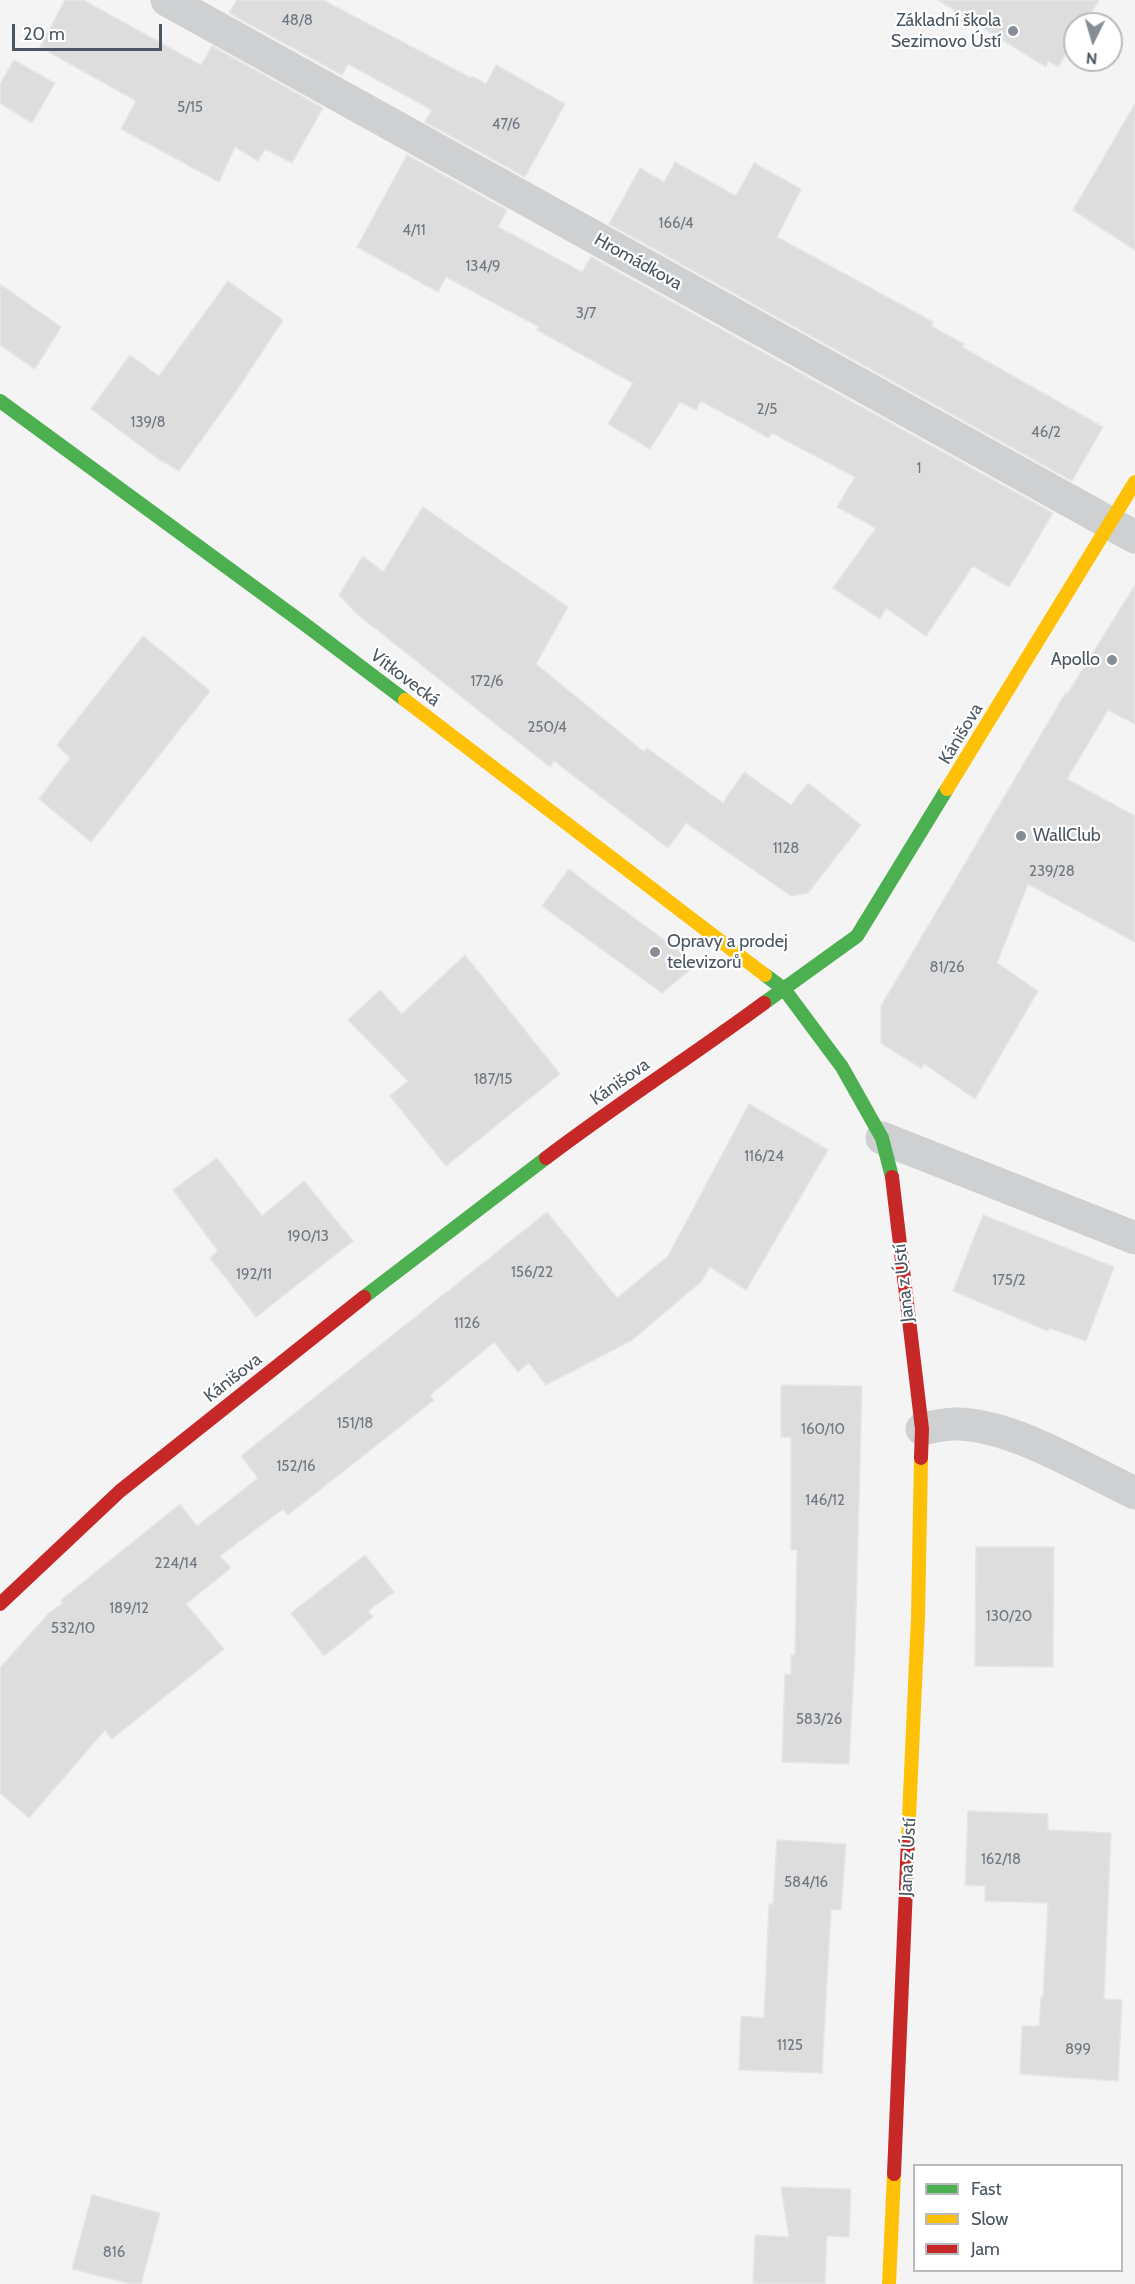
<!DOCTYPE html>
<html>
<head>
<meta charset="utf-8">
<style>
	body { margin:0 }
	#map { position:relative; width:1135px; height:2284px; overflow:hidden; background:#f4f4f4; font-family:Cabin,sans-serif }
	canvas { display:block }
	.legend { position:absolute; left:913px; top:2164px; width:210px; height:108px; box-sizing:border-box; background:#fff; border:2px solid #b7bbc0; margin:0; padding:8px 10px; list-style:none; font-size:18px; color:#4a5661 }
	.legend li { display:flex; align-items:center; gap:12px; height:30px }
	.legend b { width:30px; border:2px solid #b7bbc0 }
	.north { position:absolute; left:1063px; top:12px; width:60px; height:60px; box-sizing:border-box; background:#fff; border:2px solid #b7bbc0; border-radius:50%; rotate:185deg; font-size:16px; font-weight:700; line-height:24px; text-align:center; color:#4a5661 }
	.north::after { content:''; display:block; margin:auto; width:21px; height:27px; background:#868d94; clip-path:polygon(50% 0,100% 100%,50% 72%,0 100%) }
	.scale { position:absolute; left:12px; top:24px; width:150px; height:27px; box-sizing:border-box; border:3px solid #4a5661; border-top:0; padding-left:8px; font-size:18px; line-height:21px; white-space:nowrap; color:#4a5661; -webkit-text-stroke:4px #fff; paint-order:stroke }
</style>
</head>
<body>
<div id="map">
<canvas width="1135" height="2284"></canvas>
<ul class="legend">
<li><b style="height:8px;background:#4caf50"></b>Fast</li>
<li><b style="height:8px;background:#ffc107"></b>Slow</li>
<li><b style="height:8px;background:#c62828"></b>Jam</li>
</ul>
<div class="north">N</div>
<div class="scale">20 m</div>
</div>
<script>
const ctx = document.querySelector('canvas').getContext('2d');
ctx.lineJoin = 'round';
function fill(path, color) {
  ctx.fillStyle = color;
  ctx.fill(path, 'evenodd');
}
function stroke(path, color, width, dash) {
  ctx.strokeStyle = color;
  ctx.lineWidth = width;
  ctx.lineCap = dash ? 'butt' : 'round';
  ctx.setLineDash(dash || []);
  ctx.stroke(path);
}
function drawText(font, color, halo, rows, align = 'center') {
  ctx.font = font + ' Cabin,sans-serif';
  ctx.lineWidth = 4.5;
  ctx.setLineDash([]);
  ctx.textBaseline = 'middle';
  ctx.strokeStyle = halo;
  ctx.fillStyle = color;
  for (const [text, x, y, turn = 0] of rows) {
    ctx.save();
    ctx.translate(x, y);
    ctx.rotate((+turn || 0) * Math.PI / 180);
    ctx.textAlign = isNaN(turn) ? turn : align;
    if (halo) ctx.strokeText(text, 0, 0);
    ctx.fillText(text, 0, 0);
    ctx.restore();
  }
}
const building = new Path2D(`
	M 65,0 L 83,0 L 201,65 L 212,46 L 323,108 L 292,163 L 265,149 L 258,161 L 235,147 L 219,182 L 121,129 L 136,101 L 40,47 Z
	M 237,0 L 323,0 L 471,78 L 472,76 L 486,84 L 496,65 L 565,104 L 525,177 L 425,122 L 432,110 L 348,64 L 342,75 L 229,13 Z
	M 938,0 L 1099,0 L 1084,24 L 1075,24 L 1075,39 L 1058,67 L 1048,61 L 1046,67 Z
	M 14,60 L 55,83 L 32,123 L 0,103 L 0,84 Z
	M 1135,104 L 1135,250 L 1073,210 Z
	M 407,155 L 507,210 L 498,227 L 582,272 L 591,257 L 1053,513 L 1009,587 L 973,566 L 926,636 L 886,608 L 880,619 L 833,588 L 876,528 L 837,507 L 855,477 L 772,433 L 769,438 L 701,401 L 696,410 L 680,402 L 650,449 L 608,424 L 633,383 L 537,330 L 539,327 L 446,277 L 438,292 L 357,247 Z
	M 675,162 L 736,196 L 754,163 L 801,189 L 777,237 L 933,322 L 931,326 L 964,344 L 962,347 L 1103,427 L 1072,481 L 609,224 L 640,168 L 664,182 Z
	M 228,281 L 283,320 L 235,393 L 179,471 L 157,458 L 91,409 L 130,355 L 159,376 Z
	M 0,284 L 61,327 L 35,369 L 0,345 Z
	M 423,507 L 568,607 L 536,664 L 644,752 L 647,748 L 723,803 L 744,772 L 791,805 L 808,783 L 861,825 L 808,893 L 791,896 L 686,823 L 668,848 L 554,761 L 550,767 L 357,614 L 339,595 L 363,556 L 383,572 Z
	M 1135,585 L 1135,724 L 1108,710 L 1067,779 L 1135,816 L 1135,942 L 1028,884 L 997,963 L 1038,991 L 975,1099 L 923,1063 L 922,1069 L 881,1043 L 881,1006 L 1066,692 L 1068,693 Z
	M 143,636 L 210,691 L 91,842 L 39,799 L 70,758 L 57,745 Z
	M 569,869 L 588,884 L 697,964 L 662,993 L 542,906 Z
	M 465,955 L 560,1074 L 446,1166 L 390,1096 L 408,1081 L 348,1020 L 380,990 L 402,1014 Z
	M 749,1104 L 828,1150 L 746,1290 L 710,1267 L 701,1282 L 632,1340 L 546,1385 L 529,1363 L 518,1372 L 494,1342 L 430,1395 L 434,1400 L 288,1515 L 283,1509 L 220,1556 L 231,1568 L 186,1604 L 224,1649 L 112,1739 L 105,1730 L 29,1818 L 0,1793 L 0,1668 L 49,1613 L 63,1603 L 61,1600 L 180,1504 L 197,1526 L 258,1478 L 241,1456 L 547,1212 L 617,1298 L 668,1256 Z
	M 217,1158 L 262,1216 L 304,1181 L 353,1241 L 256,1317 L 210,1258 L 218,1251 L 173,1190 Z
	M 983,1215 L 1114,1267 L 1086,1341 L 1049,1328 L 1048,1331 L 953,1291 Z
	M 781,1385 L 862,1386 L 855,1651 L 849,1764 L 782,1762 L 785,1674 L 791,1675 L 791,1655 L 795,1655 L 797,1550 L 791,1550 L 791,1437 L 781,1437 Z
	M 976,1547 L 1054,1547 L 1053,1667 L 975,1666 Z
	M 365,1555 L 394,1592 L 368,1611 L 373,1617 L 324,1656 L 291,1613 Z
	M 968,1811 L 1048,1814 L 1048,1830 L 1111,1833 L 1104,1999 L 1122,2000 L 1118,2081 L 1020,2074 L 1022,2026 L 1039,2026 L 1041,1997 L 1043,1997 L 1048,1903 L 985,1901 L 985,1886 L 965,1885 Z
	M 777,1840 L 846,1844 L 841,1910 L 831,1909 L 822,2073 L 739,2070 L 741,2016 L 764,2018 L 769,1904 L 773,1904 Z
	M 781,2187 L 851,2189 L 849,2237 L 827,2236 L 825,2284 L 753,2284 L 755,2235 L 789,2237 Z
	M 92,2195 L 160,2213 L 141,2284 L 131,2284 L 72,2269 Z`);
fill(building, '#ddddde');
stroke(building, '#e5e6e7', 1.5);
stroke(new Path2D(`
	M 167,0 L 1135,537
	M 882,1138 L 1135,1238
	M 922,1429 C 933,1427 947,1423 959,1424 C 1015,1426 1084,1469 1135,1493`), '#ced0d2', 33);
stroke(new Path2D(`
	M 0,401 L 303,623 L 405,700
	M 765,975 L 784,989 L 842,1067 L 882,1138 L 892,1177
	M 764,1003 L 857,936 L 947,789
	M 364,1297 L 546,1158`), '#4caf50', 14);
stroke(new Path2D(`
	M 405,700 L 765,975
	M 947,789 L 1135,482
	M 908,1840 L 918,1618 L 921,1458
	M 889,2284 L 894,2174`), '#ffc107', 14);
stroke(new Path2D(`
	M 546,1158 C 617,1104 692,1056 764,1003
	M 892,1177 L 922,1429 L 921,1458
	M 0,1604 L 120,1491 L 364,1297
	M 894,2174 L 908,1840`), '#c62828', 14);
for (const [x, y, r, color] of [
	[1013,31,6,"#868d94"],
	[1112,660,6,"#868d94"],
	[1021,836,6,"#868d94"],
	[655,952,6,"#868d94"]
]) {
  const dot = new Path2D();
  dot.arc(x, y, r, 0, 2 * Math.PI);
  ctx.fillStyle = color;
  ctx.fill(dot);
  stroke(dot, '#fff', 2);
}
drawText('15px', '#707881', null, [
	["48/8",297,21],
	["5/15",190,108],
	["47/6",506,125],
	["166/4",676,224],
	["4/11",414,231],
	["134/9",483,267],
	["3/7",586,314],
	["2/5",767,410],
	["139/8",148,423],
	["46/2",1046,433],
	["1",919,469],
	["172/6",487,682],
	["250/4",547,728],
	["1128",786,849],
	["239/28",1052,872],
	["81/26",947,968],
	["187/15",493,1080],
	["116/24",764,1157],
	["190/13",308,1237],
	["156/22",532,1273],
	["192/11",254,1275],
	["175/2",1009,1281],
	["1126",467,1324],
	["151/18",355,1424],
	["160/10",823,1430],
	["152/16",296,1467],
	["146/12",825,1501],
	["224/14",176,1564],
	["189/12",129,1609],
	["130/20",1009,1617],
	["532/10",73,1629],
	["583/26",819,1720],
	["162/18",1001,1860],
	["584/16",806,1883],
	["1125",790,2046],
	["899",1078,2050],
	["816",114,2253]
]);
drawText('18px', '#4a5661', '#fff', [
	["Základní škola",1001,21],
	["Sezimovo Ústí",1001,42],
	["Apollo",1100,660],
	["WallClub",1033,836,"left"],
	["Opravy a prodej",667,942,"left"],
	["televizorů",667,963,"left"]
], 'right');
drawText('18px', '#4a5661', '#fff', [
	["Hromádkova",638,262,29],
	["Vítkovecká",405,678,37],
	["Kánišova",961,734,-59],
	["Kánišova",620,1082,-35],
	["Jana z Ústí",904,1283,-96],
	["Kánišova",233,1378,-38],
	["Jana z Ústí",908,1857,-87]
]);
</script>
</body>
</html>
